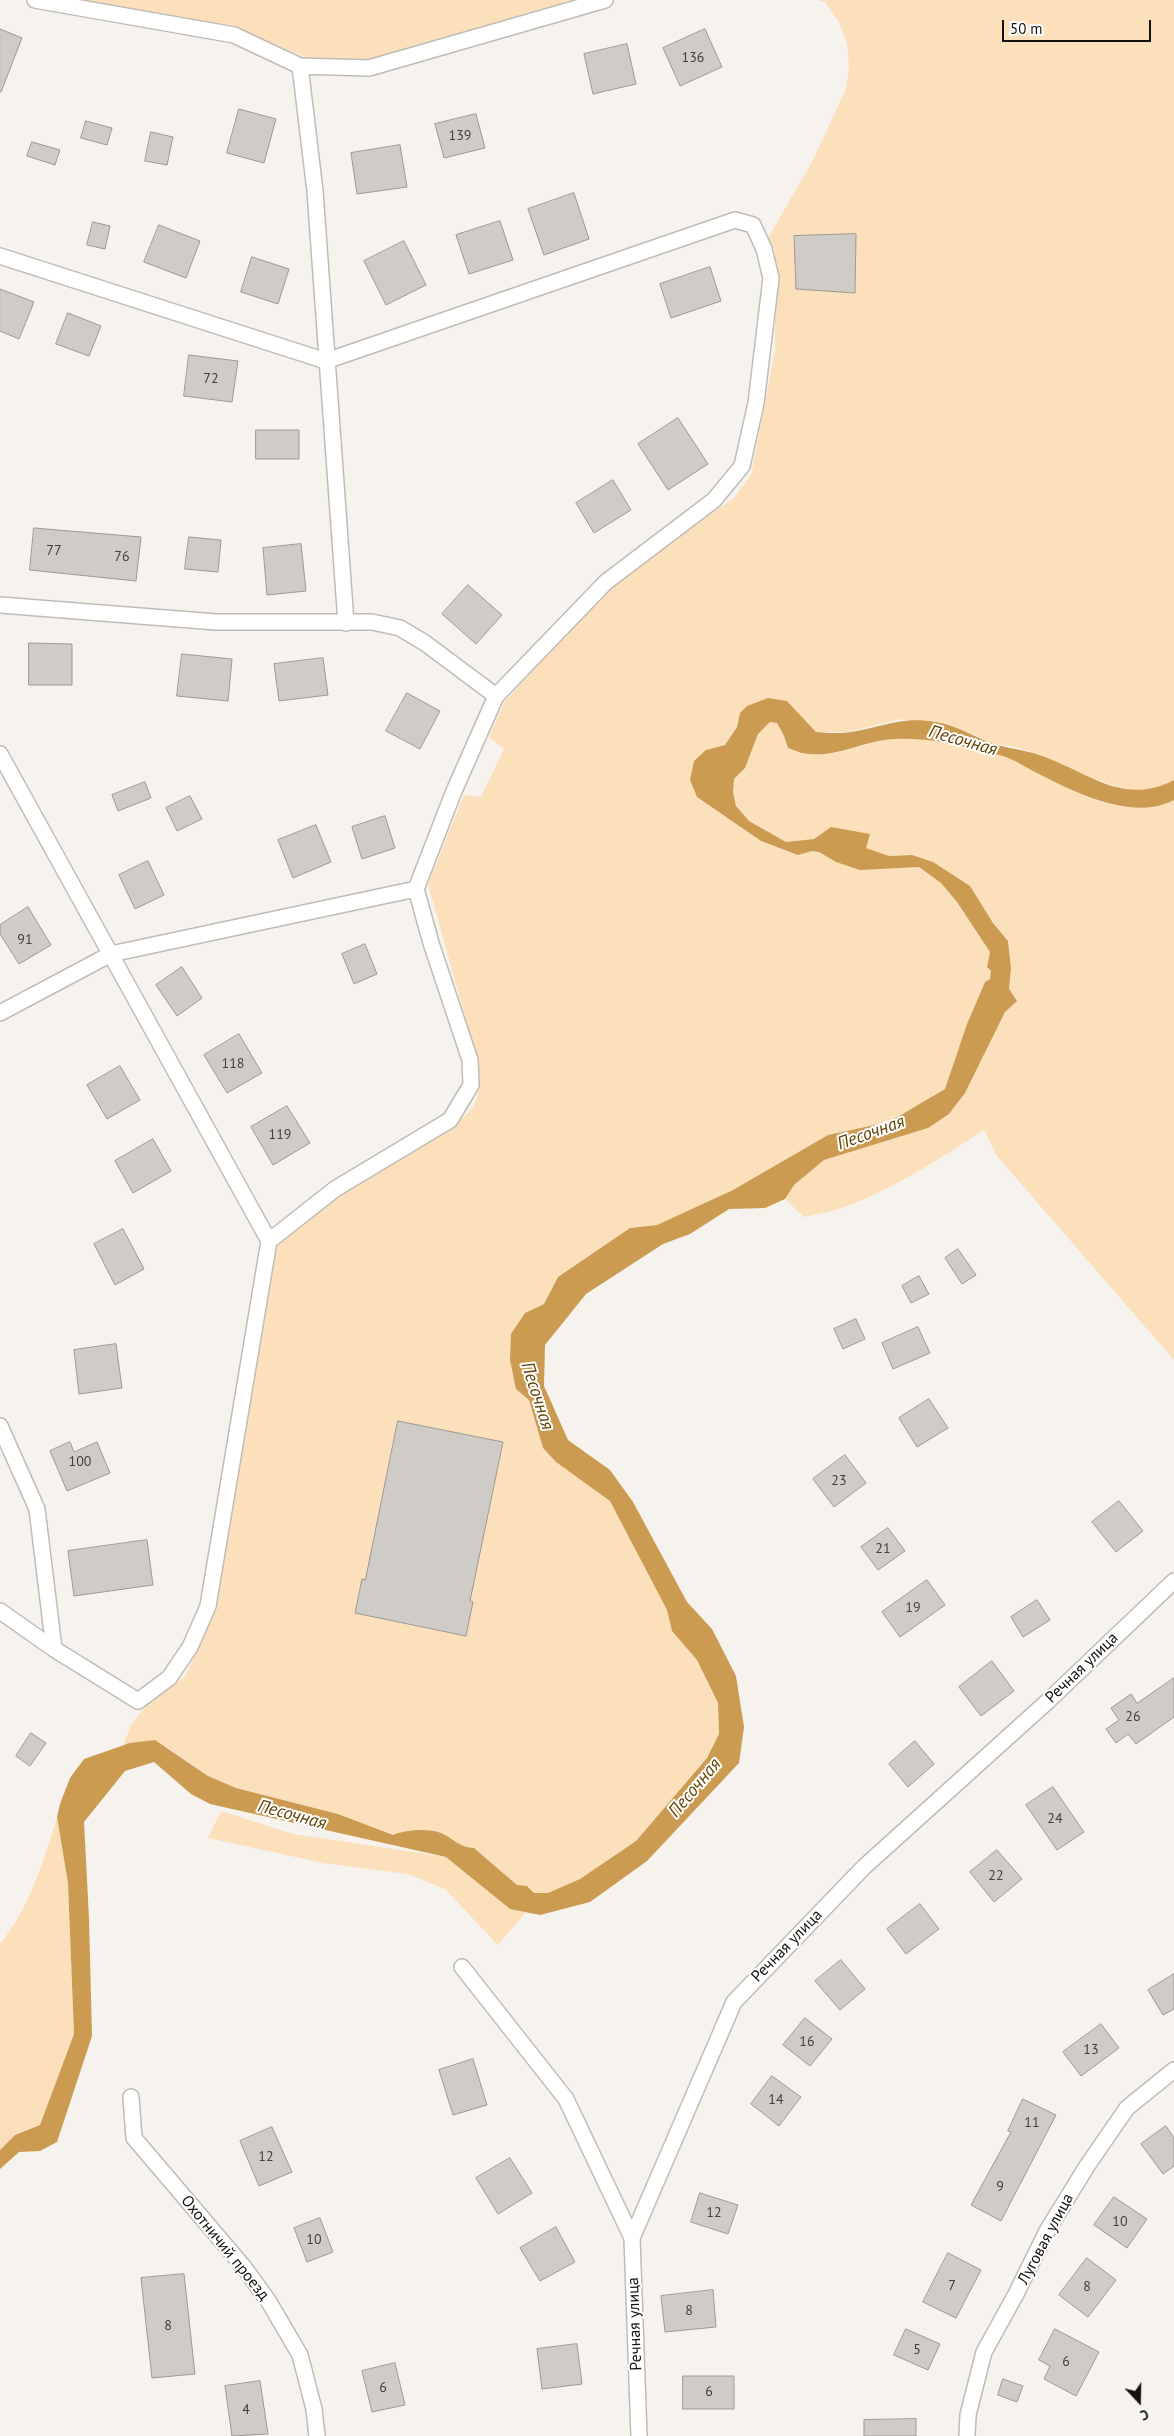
<!DOCTYPE html>
<html>
<head>
<meta charset="utf-8">
<style>
	body { margin:0 }
	#map { position:relative; width:1174px; height:2436px; overflow:hidden; background:#f6f2ee; font-family:"PT Sans",sans-serif }
	canvas { display:block }
	.north { position:absolute; left:1114px; top:2376px; width:50px; height:50px; -webkit-text-stroke:4px #fff; paint-order:stroke; rotate:159deg; font-size:14px; font-weight:700; line-height:20px; text-align:center; color:#131210 }
	.north::after { content:''; display:block; margin:auto; width:18px; height:22px; background:#131210; clip-path:polygon(50% 0,100% 100%,50% 72%,0 100%) }
	.scale { position:absolute; left:1002px; top:20px; width:149px; height:22px; box-sizing:border-box; border:2px solid #131210; border-top:0; padding-left:6px; font-size:15px; line-height:18px; white-space:nowrap; color:#131210; -webkit-text-stroke:4px #fff; paint-order:stroke }
</style>
</head>
<body>
<div id="map">
<canvas width="1174" height="2436"></canvas>
<div class="north">С</div>
<div class="scale">50 m</div>
</div>
<script>
const ctx = document.querySelector('canvas').getContext('2d');
ctx.lineJoin = 'round';
function fill(path, color) {
  ctx.fillStyle = color;
  ctx.fill(path, 'evenodd');
}
function stroke(path, color, width, dash) {
  ctx.strokeStyle = color;
  ctx.lineWidth = width;
  ctx.lineCap = dash ? 'butt' : 'round';
  ctx.setLineDash(dash || []);
  ctx.stroke(path);
}
function drawText(font, color, halo, rows, align = 'center') {
  ctx.font = font + ' "PT Sans",sans-serif';
  ctx.lineWidth = 4;
  ctx.setLineDash([]);
  ctx.textBaseline = 'middle';
  ctx.strokeStyle = halo;
  ctx.fillStyle = color;
  for (const [text, x, y, turn = 0] of rows) {
    ctx.save();
    ctx.translate(x, y);
    ctx.rotate((+turn || 0) * Math.PI / 180);
    ctx.textAlign = isNaN(turn) ? turn : align;
    if (halo) ctx.strokeText(text, 0, 0);
    ctx.fillText(text, 0, 0);
    ctx.restore();
  }
}
fill(new Path2D(`
	M 84,0 L 599,0 L 369,59 L 309,59 L 234,27 Z
	M 817,0 L 1174,0 L 1174,780 L 1160,788 L 1130,791 L 1085,776 L 1046,757 L 1016,747 L 994,744 L 970,733 L 902,719 L 847,732 L 815,732 L 805,719 L 740,713 L 737,727 L 725,745 L 706,750 L 697,797 L 761,841 L 798,855 L 812,851 L 819,852 L 836,862 L 896,868 L 919,867 L 941,883 L 957,902 L 990,952 L 987,967 L 991,971 L 990,979 L 985,982 L 967,1024 L 945,1089 L 889,1122 L 828,1135 L 733,1190 L 657,1225 L 630,1228 L 558,1277 L 544,1304 L 525,1313 L 529,1400 L 543,1448 L 556,1462 L 610,1500 L 667,1610 L 672,1631 L 697,1660 L 718,1703 L 719,1734 L 707,1758 L 636,1841 L 580,1879 L 548,1893 L 534,1893 L 527,1886 L 517,1885 L 474,1848 C 460,1848 453,1838 441,1833 C 427,1828 406,1830 393,1835 L 338,1814 L 236,1788 L 208,1776 L 167,1747 L 130,1743 L 123,1746 L 131,1725 L 150,1700 L 185,1677 L 198,1647 L 212,1600 L 278,1241 L 286,1227 L 451,1128 C 480,1104 480,1099 478,1063 L 428,884 L 464,795 L 481,797 L 504,749 L 489,737 L 505,701 L 613,585 L 658,550 L 734,498 L 751,475 L 775,351 L 775,252 L 768,238 L 812,162 L 846,89 L 849,67 L 847,43 L 839,22 L 825,2 Z
	M 770,722 L 777,723 L 784,736 L 788,748 C 803,749 822,754 837,752 C 855,749 873,741 892,739 C 926,735 979,746 1011,758 C 1019,762 1026,768 1034,772 C 1072,791 1132,823 1174,800 L 1174,1360 L 997,1156 L 984,1130 C 939,1159 892,1190 842,1208 C 830,1212 817,1214 804,1217 L 785,1199 L 794,1185 L 824,1160 L 928,1128 L 949,1114 L 965,1093 L 1005,1012 L 1017,1001 L 1009,989 L 1011,968 L 1008,941 L 993,923 L 970,886 L 912,855 L 889,856 L 866,848 L 867,839 L 831,827 L 814,839 L 786,842 L 749,821 L 736,806 L 733,792 L 734,779 L 745,768 L 758,734 Z
	M 221,1811 L 293,1834 L 447,1857 L 510,1909 L 526,1912 L 498,1945 L 445,1889 L 408,1874 L 323,1863 L 208,1838 Z
	M 57,1817 L 68,1883 L 74,2034 L 40,2125 L 15,2135 L 0,2150 L 0,1944 C 30,1907 43,1862 57,1817 Z`), '#fbe0bb');
fill(new Path2D(`
	M 768,698 L 787,701 L 816,732 C 824,733 834,733 842,733 C 877,730 898,715 936,722 C 956,725 974,737 994,744 C 1010,749 1028,750 1045,757 C 1090,774 1125,806 1174,780 L 1174,800 C 1133,822 1074,792 1037,773 C 1026,768 1016,760 1003,756 C 967,747 933,737 895,739 C 866,740 839,757 809,754 C 802,754 794,750 788,748 L 784,736 L 777,723 L 770,722 L 758,734 L 745,768 L 734,779 L 733,792 L 736,806 L 749,821 L 786,842 L 814,839 L 831,827 L 870,834 L 866,848 L 889,856 L 912,855 L 933,862 L 970,886 L 993,923 L 1008,941 L 1011,968 L 1009,989 L 1017,1001 L 1005,1012 L 965,1093 L 949,1114 L 928,1128 L 824,1160 L 794,1185 L 785,1199 L 765,1208 L 729,1209 L 690,1234 L 663,1244 L 586,1294 L 545,1345 L 544,1386 L 568,1440 L 610,1470 L 633,1502 L 687,1602 L 712,1629 L 736,1676 L 744,1727 L 739,1763 L 647,1861 L 590,1902 L 540,1915 L 510,1909 L 446,1857 L 210,1804 L 191,1794 L 154,1762 L 125,1771 L 84,1822 L 89,1919 L 92,2036 L 57,2142 L 40,2151 L 19,2152 L 0,2169 L 0,2150 L 15,2135 L 40,2125 L 74,2034 L 68,1883 L 57,1817 L 60,1804 L 70,1778 L 84,1759 L 130,1743 L 155,1740 L 208,1776 L 236,1788 L 338,1814 L 393,1835 C 406,1830 427,1828 441,1833 C 453,1838 460,1848 474,1848 L 517,1885 L 527,1886 L 534,1893 L 548,1893 L 580,1879 L 636,1841 L 707,1758 L 719,1734 L 718,1703 L 697,1660 L 672,1631 L 667,1610 L 610,1501 L 556,1462 L 543,1448 L 529,1400 L 516,1389 L 510,1360 L 511,1334 L 525,1313 L 544,1304 L 558,1277 L 630,1228 L 657,1225 L 733,1190 L 828,1135 L 889,1122 L 945,1089 L 967,1024 L 985,982 L 990,979 L 991,971 L 987,967 L 990,952 L 957,902 L 941,883 L 919,867 L 860,870 L 836,862 L 819,852 L 812,851 L 798,855 L 761,841 L 697,797 L 690,780 L 694,761 L 706,750 L 725,745 L 737,727 L 740,713 L 747,706 Z`), '#cb9b51');
const building = new Path2D(`
	M 0,29 L 22,38 L 1,92 L 0,92 Z
	M 705,29 L 722,67 L 680,86 L 663,48 Z
	M 627,44 L 636,84 L 593,94 L 584,54 Z
	M 239,109 L 276,119 L 264,163 L 227,153 Z
	M 476,114 L 485,148 L 444,158 L 435,124 Z
	M 86,121 L 112,128 L 107,145 L 81,138 Z
	M 151,132 L 173,137 L 167,165 L 145,161 Z
	M 32,142 L 60,150 L 55,165 L 27,156 Z
	M 400,145 L 407,187 L 357,194 L 351,153 Z
	M 574,193 L 589,239 L 544,255 L 528,209 Z
	M 500,221 L 513,260 L 469,274 L 456,235 Z
	M 93,222 L 110,226 L 105,249 L 87,245 Z
	M 159,225 L 200,241 L 186,278 L 144,262 Z
	M 856,234 L 855,293 L 796,289 L 794,236 Z
	M 404,241 L 426,285 L 386,305 L 364,261 Z
	M 252,257 L 289,269 L 278,304 L 241,292 Z
	M 710,267 L 721,301 L 671,318 L 660,284 Z
	M 0,289 L 34,302 L 19,339 L 0,331 Z
	M 68,313 L 101,326 L 89,356 L 56,344 Z
	M 189,355 L 238,361 L 232,402 L 184,396 Z
	M 678,418 L 708,464 L 668,490 L 638,444 Z
	M 256,430 L 299,430 L 299,459 L 256,459 Z
	M 613,480 L 631,510 L 594,533 L 576,503 Z
	M 34,528 L 141,537 L 136,581 L 30,570 Z
	M 189,537 L 221,540 L 218,572 L 185,569 Z
	M 301,544 L 306,591 L 267,595 L 263,548 Z
	M 468,585 L 502,615 L 476,644 L 442,614 Z
	M 29,643 L 72,644 L 72,685 L 29,685 Z
	M 182,654 L 232,659 L 228,701 L 177,696 Z
	M 323,658 L 328,695 L 279,701 L 274,664 Z
	M 407,693 L 440,711 L 420,749 L 386,731 Z
	M 145,782 L 151,798 L 118,811 L 112,795 Z
	M 190,796 L 202,819 L 177,831 L 166,808 Z
	M 385,816 L 395,848 L 362,859 L 352,827 Z
	M 316,825 L 331,862 L 293,878 L 278,840 Z
	M 148,861 L 164,895 L 135,909 L 119,875 Z
	M 28,907 L 51,945 L 19,964 L 0,934 L 0,925 Z
	M 365,944 L 377,974 L 354,984 L 342,954 Z
	M 182,967 L 202,998 L 177,1016 L 156,985 Z
	M 239,1034 L 262,1073 L 227,1093 L 204,1055 Z
	M 120,1066 L 140,1100 L 107,1119 L 87,1085 Z
	M 287,1106 L 310,1143 L 273,1165 L 251,1127 Z
	M 153,1139 L 171,1171 L 133,1193 L 115,1161 Z
	M 123,1229 L 144,1269 L 115,1285 L 94,1244 Z
	M 958,1249 L 976,1275 L 962,1284 L 945,1258 Z
	M 919,1276 L 929,1294 L 911,1303 L 902,1286 Z
	M 856,1319 L 865,1339 L 843,1349 L 834,1329 Z
	M 918,1327 L 930,1353 L 893,1369 L 882,1343 Z
	M 116,1344 L 122,1388 L 79,1394 L 74,1350 Z
	M 929,1399 L 948,1428 L 917,1447 L 899,1418 Z
	M 398,1421 L 503,1442 L 470,1601 L 473,1602 L 466,1636 L 355,1613 L 362,1579 L 365,1580 Z
	M 70,1442 L 74,1452 L 97,1442 L 110,1473 L 67,1491 L 50,1451 Z
	M 845,1455 L 866,1483 L 834,1507 L 813,1479 Z
	M 1119,1501 L 1143,1531 L 1116,1552 L 1092,1522 Z
	M 888,1528 L 905,1551 L 878,1570 L 861,1547 Z
	M 147,1540 L 153,1585 L 74,1596 L 68,1551 Z
	M 927,1580 L 945,1605 L 900,1637 L 882,1612 Z
	M 1037,1600 L 1050,1620 L 1023,1637 L 1011,1617 Z
	M 992,1661 L 1014,1691 L 981,1716 L 959,1687 Z
	M 1174,1678 L 1174,1717 L 1136,1744 L 1128,1734 L 1116,1743 L 1106,1729 L 1119,1720 L 1111,1708 L 1131,1694 L 1137,1703 Z
	M 31,1733 L 46,1743 L 30,1766 L 16,1756 Z
	M 915,1741 L 934,1764 L 908,1787 L 889,1764 Z
	M 1053,1787 L 1084,1832 L 1057,1850 L 1026,1805 Z
	M 997,1850 L 1022,1879 L 994,1902 L 970,1872 Z
	M 920,1904 L 939,1929 L 906,1954 L 887,1929 Z
	M 841,1960 L 865,1989 L 840,2010 L 815,1981 Z
	M 1174,1974 L 1174,2009 L 1163,2015 L 1148,1990 Z
	M 805,2018 L 832,2039 L 810,2066 L 783,2045 Z
	M 1101,2024 L 1119,2048 L 1081,2076 L 1063,2052 Z
	M 473,2059 L 487,2105 L 453,2115 L 439,2070 Z
	M 772,2076 L 801,2097 L 779,2126 L 751,2104 Z
	M 1023,2099 L 1056,2115 L 1001,2221 L 971,2205 L 1011,2132 L 1008,2131 Z
	M 1166,2126 L 1174,2138 L 1174,2166 L 1163,2174 L 1141,2144 Z
	M 272,2127 L 292,2172 L 259,2186 L 240,2141 Z
	M 510,2158 L 532,2193 L 498,2214 L 476,2178 Z
	M 700,2193 L 738,2205 L 728,2234 L 691,2222 Z
	M 1114,2197 L 1147,2219 L 1127,2248 L 1094,2225 Z
	M 320,2218 L 333,2252 L 307,2262 L 294,2228 Z
	M 556,2227 L 575,2262 L 540,2281 L 520,2248 Z
	M 948,2253 L 981,2270 L 956,2318 L 923,2302 Z
	M 1087,2258 L 1116,2280 L 1088,2317 L 1059,2295 Z
	M 184,2274 L 195,2374 L 152,2378 L 141,2278 Z
	M 713,2290 L 716,2327 L 665,2332 L 661,2296 Z
	M 906,2329 L 940,2344 L 928,2370 L 894,2355 Z
	M 1055,2329 L 1099,2352 L 1076,2396 L 1044,2379 L 1050,2366 L 1039,2360 Z
	M 577,2344 L 582,2384 L 542,2389 L 537,2349 Z
	M 395,2363 L 405,2405 L 372,2412 L 362,2371 Z
	M 683,2376 L 734,2376 L 734,2409 L 683,2409 Z
	M 1003,2379 L 1023,2386 L 1017,2402 L 998,2395 Z
	M 260,2381 L 268,2434 L 232,2436 L 225,2386 Z
	M 916,2419 L 916,2436 L 864,2436 L 864,2420 Z`);
fill(building, '#cfccc7');
stroke(building, '#9c9995', 1);
const minor = new Path2D(`
	M 35,0 L 234,35 L 300,66 L 369,68 L 605,0
	M 300,66 L 315,191 L 346,623
	M 0,256 L 326,361 L 735,220 L 753,225 L 764,249 L 771,278 L 756,403 L 742,466 L 714,500 L 606,582 L 496,696 L 454,791 L 416,889 L 431,943 L 470,1060 L 471,1085 L 450,1120 L 335,1189 L 269,1241 L 208,1606 L 190,1647 L 169,1678 L 138,1701 L 54,1649 L 0,1611
	M 0,605 L 216,622 L 372,622 L 400,628 L 425,643 L 496,696
	M 0,754 L 269,1241
	M 0,1013 L 111,954 L 416,889
	M 0,1426 L 37,1509 L 54,1649
	M 462,1967 L 566,2099 L 632,2238
	M 131,2097 L 134,2138 L 243,2266 L 269,2302 L 300,2355 L 314,2409 L 317,2436
	M 639,2436 L 632,2238 L 734,2002 L 864,1867 L 1048,1701 L 1174,1581
	M 967,2436 L 968,2415 L 984,2352 L 1016,2294 L 1047,2231 L 1087,2166 L 1127,2108 L 1174,2070`);
stroke(minor, '#bfbcb7', 18);
stroke(minor, '#fff', 15);
drawText('14px', '#42403e', null, [
	["136",693,58],
	["139",460,136],
	["72",211,379],
	["77",54,551],
	["76",122,557],
	["91",25,940],
	["118",233,1064],
	["119",280,1135],
	["100",80,1462],
	["23",839,1481],
	["21",883,1549],
	["19",913,1608],
	["26",1133,1717],
	["24",1055,1819],
	["22",996,1876],
	["16",807,2042],
	["13",1091,2050],
	["14",776,2100],
	["11",1032,2123],
	["12",266,2157],
	["9",1000,2187],
	["12",714,2213],
	["10",1120,2222],
	["10",314,2240],
	["7",952,2286],
	["8",1087,2287],
	["8",689,2311],
	["8",168,2326],
	["5",917,2350],
	["6",1066,2362],
	["6",383,2388],
	["6",709,2392],
	["4",246,2410]
]);
drawText('16px', '#131210', '#fff', [
	["Речная улица",1082,1668,-44],
	["Речная улица",787,1946,-46],
	["Луговая улица",1046,2239,-62],
	["Охотничий проезд",225,2248,51],
	["Речная улица",635,2324,-92]
]);
drawText('italic 18px', '#644407', '#fff', [
	["Песочная",963,741,16],
	["Песочная",871,1133,-20],
	["Песочная",537,1396,72],
	["Песочная",695,1788,-50],
	["Песочная",292,1815,15]
]);
</script>
</body>
</html>
